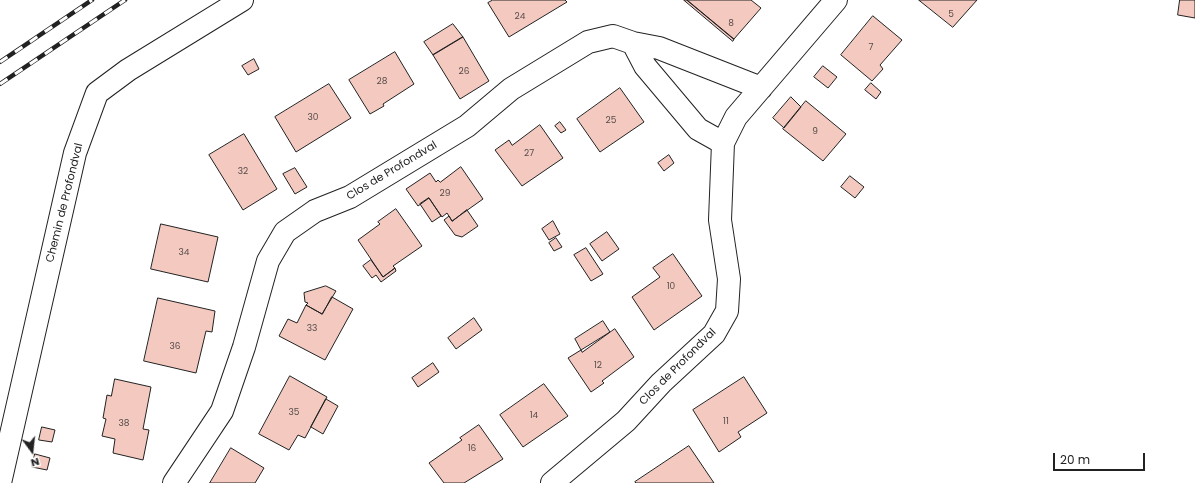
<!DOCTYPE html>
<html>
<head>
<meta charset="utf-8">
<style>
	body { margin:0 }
	#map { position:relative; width:1195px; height:483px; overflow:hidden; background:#fff; font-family:Poppins,sans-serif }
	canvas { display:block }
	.north { position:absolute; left:12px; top:431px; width:40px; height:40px; -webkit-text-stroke:3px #fff; paint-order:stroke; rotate:165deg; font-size:11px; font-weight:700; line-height:16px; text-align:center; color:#222 }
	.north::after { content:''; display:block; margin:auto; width:14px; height:18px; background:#222; clip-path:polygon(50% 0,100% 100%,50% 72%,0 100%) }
	.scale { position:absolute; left:1053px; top:453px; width:92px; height:18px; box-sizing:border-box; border:2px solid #222; border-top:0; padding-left:5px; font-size:12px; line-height:14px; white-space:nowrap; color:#222; -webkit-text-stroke:3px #fff; paint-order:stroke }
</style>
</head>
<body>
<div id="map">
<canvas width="1195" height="483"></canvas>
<div class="north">N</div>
<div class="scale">20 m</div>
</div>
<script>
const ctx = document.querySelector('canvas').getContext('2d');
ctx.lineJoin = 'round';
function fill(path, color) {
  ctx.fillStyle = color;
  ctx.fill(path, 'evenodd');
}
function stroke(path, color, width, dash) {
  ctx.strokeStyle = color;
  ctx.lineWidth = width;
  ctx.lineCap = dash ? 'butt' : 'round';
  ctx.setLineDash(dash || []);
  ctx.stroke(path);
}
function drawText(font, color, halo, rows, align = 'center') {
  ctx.font = font + ' Poppins,sans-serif';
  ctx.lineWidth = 3;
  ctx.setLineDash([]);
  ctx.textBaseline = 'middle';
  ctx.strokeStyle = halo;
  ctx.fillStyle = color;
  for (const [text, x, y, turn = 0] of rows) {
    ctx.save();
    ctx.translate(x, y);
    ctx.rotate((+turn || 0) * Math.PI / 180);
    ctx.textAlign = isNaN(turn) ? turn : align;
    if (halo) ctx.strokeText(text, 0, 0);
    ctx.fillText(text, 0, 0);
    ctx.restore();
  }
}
const building = new Path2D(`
	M 493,0 L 565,0 L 567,2 L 509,37 L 488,3 Z
	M 684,0 L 687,0 L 734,39 L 733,41 Z
	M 687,0 L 751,0 L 761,8 L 734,39 Z
	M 919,0 L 977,0 L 953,27 Z
	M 1180,0 L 1195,0 L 1195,18 L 1178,15 Z
	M 873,16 L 902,40 L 880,65 L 883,69 L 872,81 L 841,55 Z
	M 453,24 L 463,37 L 433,55 L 424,42 Z
	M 463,37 L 489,81 L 460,99 L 433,55 Z
	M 395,52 L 414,84 L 383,104 L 384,106 L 370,114 L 349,80 Z
	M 254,59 L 259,69 L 248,75 L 242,66 Z
	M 823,66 L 837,77 L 828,88 L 814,77 Z
	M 871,83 L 881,92 L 876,99 L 865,90 Z
	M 329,84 L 351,118 L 296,152 L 275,117 Z
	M 620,88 L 644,122 L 600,152 L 577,119 Z
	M 791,97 L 801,107 L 784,128 L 773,118 Z
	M 806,101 L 846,134 L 823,161 L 783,129 Z
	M 560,122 L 566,130 L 561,133 L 555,126 Z
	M 540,125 L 563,158 L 522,186 L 495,150 L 509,140 L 512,145 Z
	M 244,134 L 277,189 L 243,210 L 209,155 Z
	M 669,155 L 674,163 L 664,171 L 658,163 Z
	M 461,167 L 483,199 L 452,221 L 447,213 L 442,217 L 429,198 L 418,206 L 406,189 L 430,173 L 436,182 L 438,180 L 440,182 Z
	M 295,168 L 307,187 L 295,194 L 283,174 Z
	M 850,176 L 864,187 L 855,198 L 841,187 Z
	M 429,198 L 441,216 L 432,222 L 420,204 Z
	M 396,209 L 422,246 L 393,266 L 395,268 L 383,277 L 358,240 L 380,224 L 378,222 Z
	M 467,210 L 478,226 L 462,237 L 455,235 L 444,220 L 449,216 L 452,221 Z
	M 553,221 L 560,234 L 549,240 L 542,229 Z
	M 161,224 L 218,237 L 208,282 L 151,269 Z
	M 607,232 L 619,249 L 602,261 L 590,244 Z
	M 556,238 L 562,247 L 554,251 L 549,243 Z
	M 586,248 L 603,274 L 591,281 L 574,255 Z
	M 673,254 L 702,296 L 654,330 L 632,297 L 660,277 L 653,268 Z
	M 371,260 L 383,277 L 395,268 L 396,271 L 381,282 L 376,275 L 372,278 L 363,266 Z
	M 326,286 L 336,291 L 322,314 L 306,305 L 308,303 L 305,302 L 304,293 Z
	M 332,297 L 353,309 L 325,360 L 279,336 L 288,319 L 297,323 L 306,305 L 322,314 Z
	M 158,298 L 215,311 L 212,332 L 206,331 L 196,373 L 144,361 Z
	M 474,318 L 482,330 L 456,349 L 448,338 Z
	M 603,321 L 610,332 L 581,350 L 575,339 Z
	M 615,329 L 634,357 L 602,381 L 604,383 L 591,392 L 568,358 L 581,350 L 582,352 Z
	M 433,363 L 439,372 L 418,387 L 412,378 Z
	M 290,376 L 327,397 L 305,438 L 298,435 L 289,450 L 259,434 Z
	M 744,377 L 767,413 L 738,432 L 741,437 L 719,452 L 693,410 Z
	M 115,379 L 151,387 L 143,429 L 149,430 L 143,460 L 113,453 L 115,439 L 102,436 L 106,419 L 103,418 L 107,395 L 111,396 Z
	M 544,384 L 568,416 L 523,447 L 500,415 Z
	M 326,399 L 338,406 L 323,434 L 311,427 Z
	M 479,425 L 503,459 L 464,483 L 444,483 L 429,463 L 462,440 L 460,438 Z
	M 42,427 L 55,430 L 52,442 L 39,440 Z
	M 689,446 L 714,483 L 636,483 L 635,482 Z
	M 231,448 L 264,468 L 255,483 L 210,483 Z
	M 35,454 L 50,458 L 47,470 L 32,467 Z`);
fill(building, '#f3c9c0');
stroke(building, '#222', 1);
const minor = new Path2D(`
	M 633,43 L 645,66 L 698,129 L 723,143
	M 0,483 L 75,153 L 97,93 L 128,70 L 242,0
	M 174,483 L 222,411 L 244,347 L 268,261 L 285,232 L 315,211 L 350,197 L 467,126 L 511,89 L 588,42 L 613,36 L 633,43 L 659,48 L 761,88
	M 552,483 L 626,421 L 661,383 L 714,334 L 727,311 L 729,279 L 720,220 L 723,143 L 736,117 L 836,0`);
stroke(minor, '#222', 24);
stroke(minor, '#fff', 22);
const rail = new Path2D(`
	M 0,62 L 92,0
	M 0,84 L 125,0`);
stroke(rail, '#222', 4.5);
stroke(rail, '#fff', 3, [9]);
drawText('9px', '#564c4a', null, [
	["5",951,15],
	["24",520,17],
	["8",731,24],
	["7",871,48],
	["26",464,72],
	["28",382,82],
	["30",313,118],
	["25",611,121],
	["9",815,132],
	["27",529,154],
	["32",243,172],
	["29",445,194],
	["34",184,253],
	["10",671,287],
	["33",312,329],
	["36",175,347],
	["12",598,366],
	["35",294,413],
	["14",534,416],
	["11",726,422],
	["38",124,424],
	["16",472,449]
]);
drawText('11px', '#222', '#fff', [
	["Clos de Profondval",392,171,-31],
	["Chemin de Profondval",65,203,-76],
	["Clos de Profondval",678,367,-45]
]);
</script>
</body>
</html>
